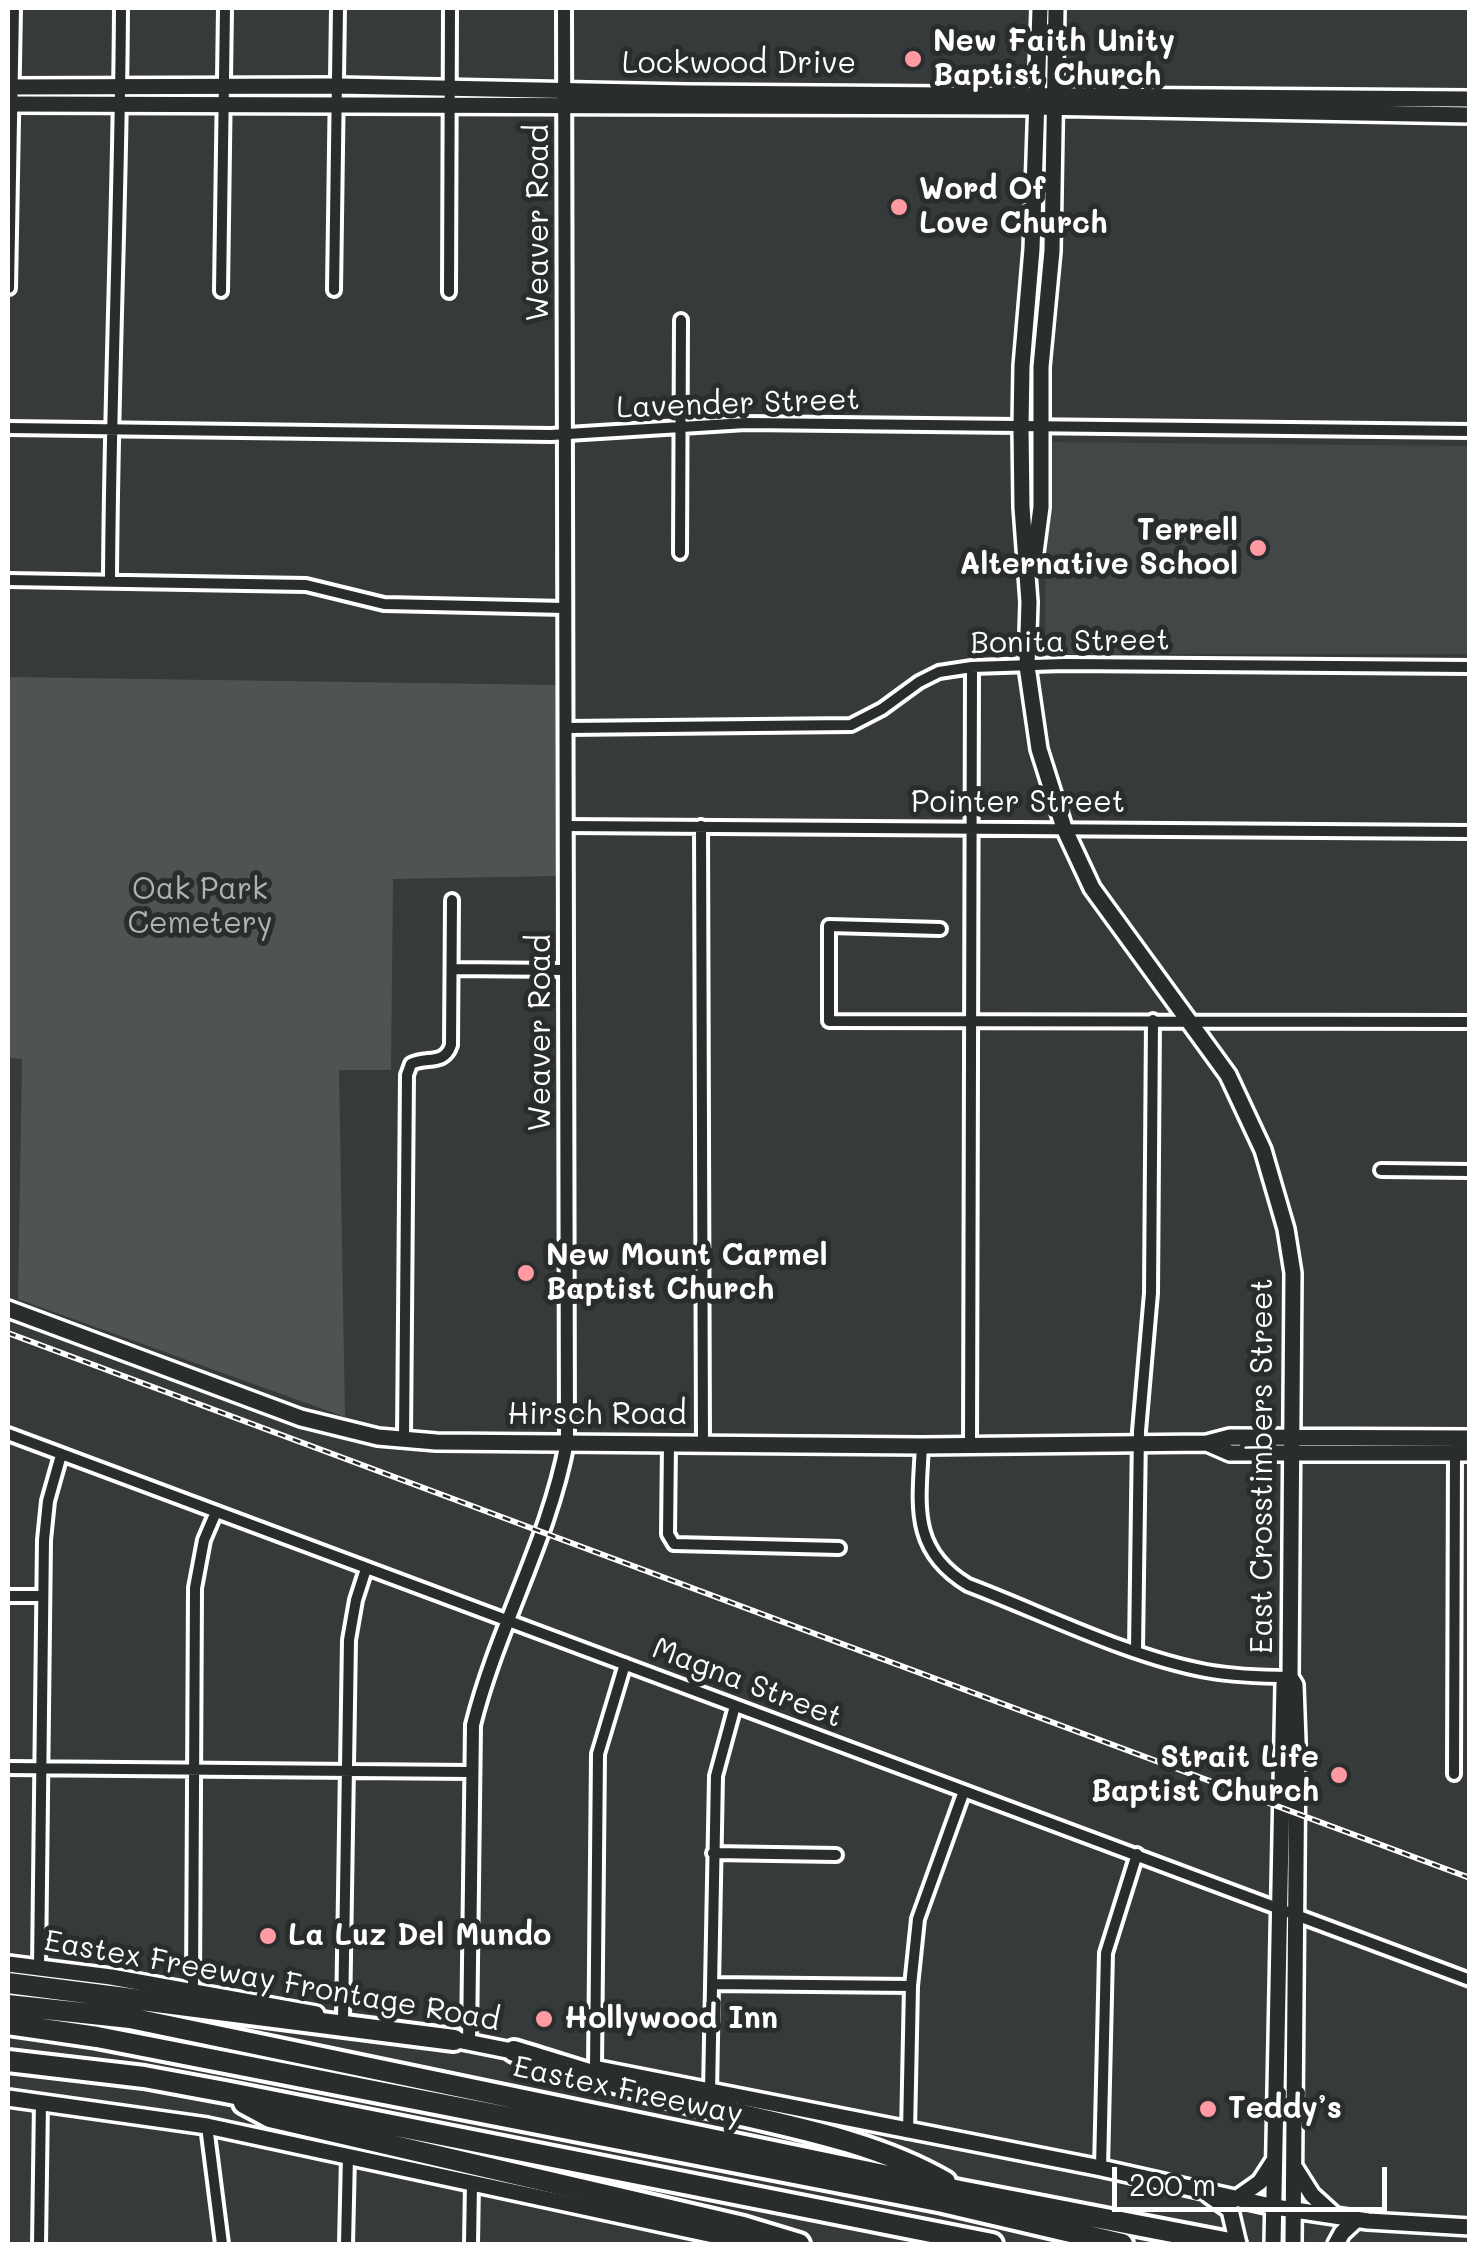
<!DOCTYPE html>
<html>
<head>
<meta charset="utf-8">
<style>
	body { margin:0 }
	#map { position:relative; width:1477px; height:2252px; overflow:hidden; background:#373a3b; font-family:Mali,sans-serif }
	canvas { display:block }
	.frame { position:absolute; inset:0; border:10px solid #fff; pointer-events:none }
	.scale { position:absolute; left:1112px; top:2167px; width:275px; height:45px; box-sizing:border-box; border:5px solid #fff; border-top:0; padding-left:12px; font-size:30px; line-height:35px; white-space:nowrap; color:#fff; -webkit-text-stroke:8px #2a2d2e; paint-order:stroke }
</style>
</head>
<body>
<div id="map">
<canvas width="1477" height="2252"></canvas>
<div class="frame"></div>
<div class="scale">200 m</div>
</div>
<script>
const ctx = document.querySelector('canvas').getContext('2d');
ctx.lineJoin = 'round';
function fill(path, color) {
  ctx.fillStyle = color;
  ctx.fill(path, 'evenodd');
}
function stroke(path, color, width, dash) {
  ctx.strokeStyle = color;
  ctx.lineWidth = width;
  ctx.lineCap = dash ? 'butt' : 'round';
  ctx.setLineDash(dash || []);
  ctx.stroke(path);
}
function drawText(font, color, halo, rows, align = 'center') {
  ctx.font = font + ' Mali,sans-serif';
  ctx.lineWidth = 10;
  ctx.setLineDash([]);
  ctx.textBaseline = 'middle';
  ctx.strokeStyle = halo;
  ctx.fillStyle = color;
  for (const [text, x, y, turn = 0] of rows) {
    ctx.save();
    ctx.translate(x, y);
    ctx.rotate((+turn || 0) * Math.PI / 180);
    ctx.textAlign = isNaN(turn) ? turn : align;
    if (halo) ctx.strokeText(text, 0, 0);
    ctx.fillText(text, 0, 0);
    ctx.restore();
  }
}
fill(new Path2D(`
	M 1046,442 L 1469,446 L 1469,654 L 1053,654 L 1045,650 Z`), '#444748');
fill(new Path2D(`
	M 8,677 L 556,685 L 557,876 L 393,879 L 391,1070 L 339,1070 L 345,1417 L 18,1299 L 22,1059 L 8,1058 Z`), '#505354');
const minor = new Path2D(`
	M 9,288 L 14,8
	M 334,290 L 338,8
	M 221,291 L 225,8
	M 449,292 L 450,8
	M 8,428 L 551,435 L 746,423 L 1470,431
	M 680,553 L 681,320
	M 8,580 L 306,585 L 384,604 L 565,608
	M 110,580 C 111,389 120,199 121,8
	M 566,728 L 851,725 L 882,709 L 919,682 L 939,672 L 972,667 L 1064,664 L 1470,667
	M 565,826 L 1470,832
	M 701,826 L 703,1443
	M 940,929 L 829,926 L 829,1021 L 1470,1022
	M 452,969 L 565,970
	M 1381,1170 L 1470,1171
	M 8,1434 L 1470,1980
	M 404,1439 L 407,1075 L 411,1064 C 427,1056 444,1066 451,1045 L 452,900
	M 669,1444 L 668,1534 L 674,1544 L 839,1548
	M 922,1446 C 919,1505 910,1550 968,1585 C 1042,1613 1129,1657 1206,1671 C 1234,1676 1261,1677 1290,1677
	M 970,1446 L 972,667
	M 8,1596 L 42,1596
	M 1136,1650 L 1139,1431 L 1151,1293 L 1153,1020
	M 8,1768 L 471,1772
	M 1454,1774 L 1455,1450
	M 713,1853 L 836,1855
	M 39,1968 L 44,1540 L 48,1501 L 61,1455
	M 712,1984 L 911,1986
	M 193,1990 L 195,1588 L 204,1540 L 216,1512
	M 343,2019 L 349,1640 L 356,1600 L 366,1569
	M 595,2068 L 598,1754 L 625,1664
	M 710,2092 L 716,1776 L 735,1706
	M 207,2126 L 222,2244
	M 908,2132 L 911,1986 L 918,1919 L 964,1791
	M 1101,2168 L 1106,1953 L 1137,1854
	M 39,2244 L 41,2101
	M 346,2244 L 348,2156
	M 471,2244 L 472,2183`);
const tertiary = new Path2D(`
	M 469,2042 L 473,1725 C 497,1628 549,1540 567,1442 L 564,8`);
const secondary = new Path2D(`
	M 1040,8 L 1032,249 L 1022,366 L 1021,427 L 1022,507 L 1029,602 L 1027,666 L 1039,749 L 1064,828 L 1092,888 L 1228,1075 L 1263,1150 L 1286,1229 L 1293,1273 L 1290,1677 L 1284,1684 L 1273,2244
	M 8,87 L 338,86 L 688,93 L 1470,99
	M 8,104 L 1038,107 L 1470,115
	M 1033,568 L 1041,507 L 1041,367 L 1052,251 L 1056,8
	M 8,1309 L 301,1418 L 378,1437 L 436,1442 L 922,1446 L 1207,1443 L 1230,1437 L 1470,1438
	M 1207,1443 L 1230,1453 L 1470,1453
	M 1290,1677 L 1295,1685 L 1297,1741 L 1293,2244
	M 8,1964 L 111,1977 L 316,2014
	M 447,2038 L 522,2053
	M 599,2069 L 1101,2168 L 1275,2207 L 1368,2221 L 1470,2227
	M 8,2098 L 207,2126 L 755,2244
	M 1295,2168 L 1312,2195 L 1334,2215
	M 1209,2195 L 1230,2210 L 1238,2244
	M 1236,2199 L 1260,2182 L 1273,2162
	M 1336,2244 L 1342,2233 L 1357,2219`);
const motorway = new Path2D(`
	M 8,1983 L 454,2040
	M 8,2005 L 130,2018 L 960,2191 L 1235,2244
	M 8,2024 L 97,2037 L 943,2202 L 1122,2244
	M 514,2051 C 567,2067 621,2085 675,2099 C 763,2122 866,2136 945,2182
	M 8,2061 L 144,2077 L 225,2092 L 992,2244
	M 244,2103 L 270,2117 L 743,2227 L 799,2244`);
stroke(minor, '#fff', 18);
stroke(tertiary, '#fff', 20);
stroke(secondary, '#fff', 22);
stroke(motorway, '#fff', 28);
stroke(minor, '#2a2d2e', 10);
stroke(tertiary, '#2a2d2e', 12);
stroke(secondary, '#2a2d2e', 15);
stroke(motorway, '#2a2d2e', 20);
const rail = new Path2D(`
	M 8,1333 L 1470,1878`);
stroke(rail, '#fff', 6);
stroke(rail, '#2a2d2e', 2.5, [8]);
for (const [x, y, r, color] of [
	[913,59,10,"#ff9aa2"],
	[899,207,10,"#ff9aa2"],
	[1258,548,10,"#ff9aa2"],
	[526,1273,10,"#ff9aa2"],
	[1339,1775,10,"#ff9aa2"],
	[268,1936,10,"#ff9aa2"],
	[544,2019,10,"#ff9aa2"],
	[1208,2109,10,"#ff9aa2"]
]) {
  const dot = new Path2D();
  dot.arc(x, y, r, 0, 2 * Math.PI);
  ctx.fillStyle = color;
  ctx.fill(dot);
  stroke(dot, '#2a2d2e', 4);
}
drawText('bold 30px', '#fff', '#2a2d2e', [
	["New Faith Unity",933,42],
	["Baptist Church",933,76],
	["Word Of",919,190],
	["Love Church",919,224],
	["Terrell",1238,531,"right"],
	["Alternative School",1238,565,"right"],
	["New Mount Carmel",546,1256],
	["Baptist Church",546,1290],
	["Strait Life",1319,1758,"right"],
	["Baptist Church",1319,1792,"right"],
	["La Luz Del Mundo",288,1936],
	["Hollywood Inn",564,2019],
	["Teddy’s",1228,2109]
], 'left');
drawText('30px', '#fff', '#2a2d2e', [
	["Lockwood Drive",739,64],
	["Weaver Road",539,223,-90],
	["Lavender Street",738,404,-2],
	["Bonita Street",1070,642,-1],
	["Pointer Street",1018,803],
	["Weaver Road",541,1033,-90],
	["Hirsch Road",597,1415],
	["East Crosstimbers Street",1263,1466,-90],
	["Magna Street",747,1683,21],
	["Eastex Freeway Frontage Road",272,1981,10],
	["Eastex Freeway",628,2091,12]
]);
drawText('30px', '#b0b2b2', '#2a2d2e', [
	["Oak Park",200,890],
	["Cemetery",200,924]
]);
</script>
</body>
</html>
